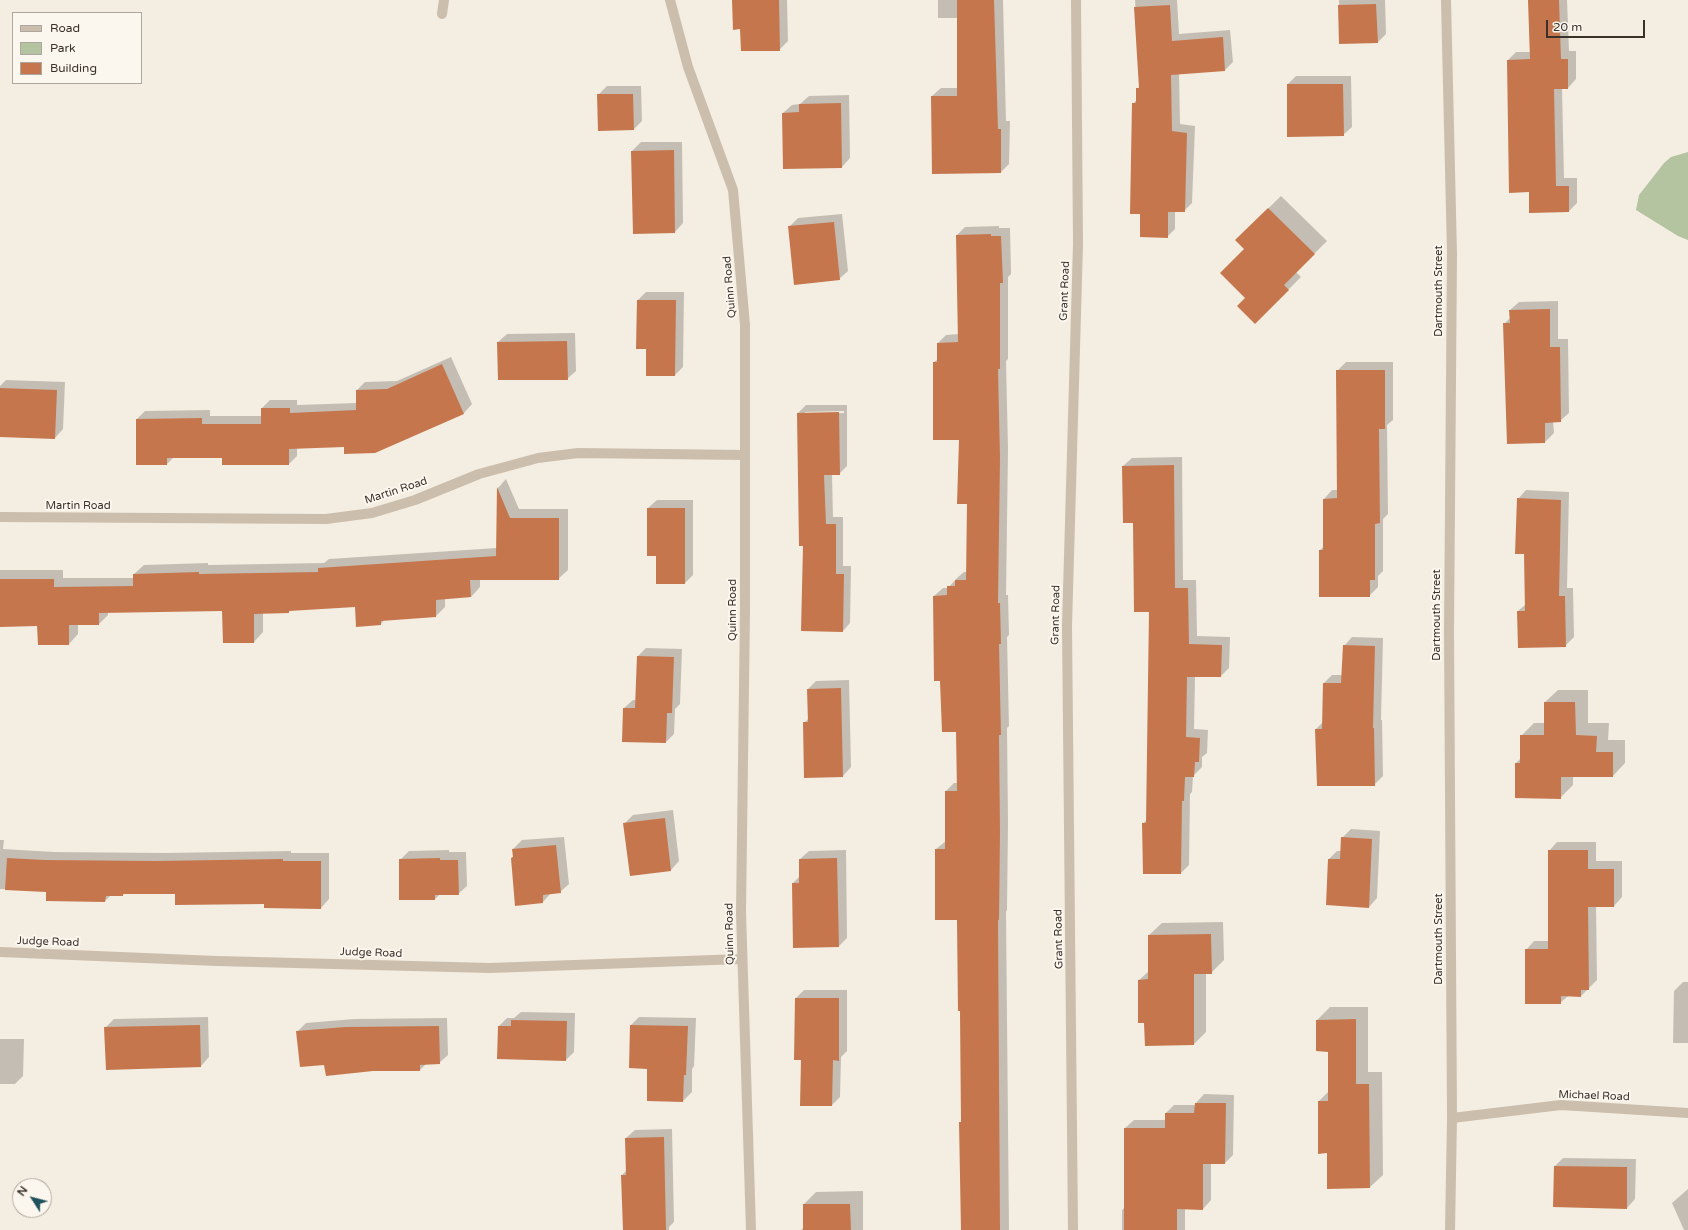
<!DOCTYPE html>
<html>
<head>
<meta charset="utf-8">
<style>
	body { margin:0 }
	#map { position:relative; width:1688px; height:1230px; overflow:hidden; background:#f4ede1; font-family:"Varela Round",sans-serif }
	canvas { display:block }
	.legend { position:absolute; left:12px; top:12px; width:130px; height:72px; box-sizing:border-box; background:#fbf6ee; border:1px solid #aea7a0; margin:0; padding:5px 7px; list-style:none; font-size:12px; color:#3a312b }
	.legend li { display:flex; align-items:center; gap:8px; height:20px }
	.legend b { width:20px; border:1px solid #aea7a0 }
	.north { position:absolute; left:12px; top:1178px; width:40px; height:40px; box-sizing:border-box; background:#fbf6ee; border:1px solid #aea7a0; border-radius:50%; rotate:306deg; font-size:11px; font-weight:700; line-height:16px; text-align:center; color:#3a312b }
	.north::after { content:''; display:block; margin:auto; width:14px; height:18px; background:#20525d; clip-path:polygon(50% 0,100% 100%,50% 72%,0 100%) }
	.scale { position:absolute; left:1546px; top:20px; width:99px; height:18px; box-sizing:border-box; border:2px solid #3a312b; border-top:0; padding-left:5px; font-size:12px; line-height:14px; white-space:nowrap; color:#3a312b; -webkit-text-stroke:3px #fbf6ee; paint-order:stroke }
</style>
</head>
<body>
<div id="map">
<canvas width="1688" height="1230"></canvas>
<ul class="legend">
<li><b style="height:5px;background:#ccbeac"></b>Road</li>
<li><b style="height:11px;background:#b4c3a0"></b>Park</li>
<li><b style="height:11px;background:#c6764c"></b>Building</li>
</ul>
<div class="north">N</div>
<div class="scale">20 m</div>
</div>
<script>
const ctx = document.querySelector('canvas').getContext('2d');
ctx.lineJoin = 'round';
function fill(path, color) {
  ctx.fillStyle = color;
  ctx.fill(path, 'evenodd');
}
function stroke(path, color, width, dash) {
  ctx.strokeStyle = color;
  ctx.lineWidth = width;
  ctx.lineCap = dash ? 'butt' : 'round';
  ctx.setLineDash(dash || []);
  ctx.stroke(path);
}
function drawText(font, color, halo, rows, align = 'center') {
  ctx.font = font + ' "Varela Round",sans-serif';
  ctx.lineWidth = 4;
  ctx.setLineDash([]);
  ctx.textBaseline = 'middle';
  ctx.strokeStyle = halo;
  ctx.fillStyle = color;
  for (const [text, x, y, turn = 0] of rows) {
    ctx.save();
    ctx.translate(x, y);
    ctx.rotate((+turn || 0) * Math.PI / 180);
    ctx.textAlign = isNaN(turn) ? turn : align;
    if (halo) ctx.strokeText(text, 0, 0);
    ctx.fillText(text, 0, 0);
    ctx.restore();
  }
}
fill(new Path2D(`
	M 1688,152 L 1688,240 L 1678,236 L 1636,210 L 1639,195 L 1664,163 L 1671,157 Z`), '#b4c3a0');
fill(new Path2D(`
	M 733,0 L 787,0 L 788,41 L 779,50 Z
	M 938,0 L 1003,0 L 1006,121 L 1010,121 L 1009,164 L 1001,172 L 933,173 L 932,96 L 941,88 L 958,88 L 957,18 L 938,18 Z
	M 1135,0 L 1177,0 L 1179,34 L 1230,30 L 1233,62 L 1225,70 L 1179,73 L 1180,124 L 1195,126 L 1192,203 L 1184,211 L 1175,211 L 1175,229 L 1167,237 L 1141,213 L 1133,104 L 1137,99 L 1137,89 L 1140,86 Z
	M 1339,0 L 1385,0 L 1386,34 L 1378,42 L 1340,43 Z
	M 1529,0 L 1567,0 L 1569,51 L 1576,51 L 1576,79 L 1568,88 L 1562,88 L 1564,178 L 1577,178 L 1577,203 L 1569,211 L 1530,191 L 1508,60 L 1516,52 L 1530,52 Z
	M 1296,76 L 1351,76 L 1352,127 L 1343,135 L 1288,84 Z
	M 607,86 L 641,86 L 642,121 L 634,129 L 598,95 Z
	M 849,95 L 850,158 L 842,167 L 783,113 L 792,105 L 800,104 L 809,96 Z
	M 641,142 L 682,142 L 683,223 L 675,232 L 634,233 L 632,151 Z
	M 1281,196 L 1327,241 L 1296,272 L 1301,277 L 1255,323 L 1246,298 L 1245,249 L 1236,240 Z
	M 842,214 L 848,271 L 839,279 L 789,227 L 798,218 Z
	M 999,226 L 999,228 L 1010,228 L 1011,274 L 1008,277 L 1008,359 L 1006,361 L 1008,449 L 1006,595 L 1008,595 L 1009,635 L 1007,637 L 1009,726 L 1007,728 L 1008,823 L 1007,910 L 1006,912 L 1009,1230 L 962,1230 L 960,1123 L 962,1121 L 961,1010 L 958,919 L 936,849 L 946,841 L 946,791 L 954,783 L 958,783 L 957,731 L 941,680 L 934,596 L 943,588 L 948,588 L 957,578 L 964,572 L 967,572 L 968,503 L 960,439 L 934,362 L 938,359 L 938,343 L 946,335 L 959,334 L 957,235 L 965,227 Z
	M 646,292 L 684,292 L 683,367 L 675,375 L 647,348 L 638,300 Z
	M 1558,301 L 1558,339 L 1568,339 L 1569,413 L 1560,421 L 1553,421 L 1554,433 L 1545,442 L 1508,442 L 1504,324 L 1510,318 L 1510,310 L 1519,302 Z
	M 575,333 L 576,371 L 567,379 L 498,342 L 507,334 Z
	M 451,357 L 472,404 L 464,413 L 375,452 L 345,446 L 297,448 L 297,456 L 289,464 L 223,457 L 174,457 L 167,464 L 136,464 L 137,419 L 145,411 L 210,410 L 210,416 L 262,416 L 262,408 L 270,400 L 297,400 L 297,405 L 357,403 L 357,390 L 365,382 L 397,381 Z
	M 1346,362 L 1393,362 L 1393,420 L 1387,425 L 1388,514 L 1383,519 L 1383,571 L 1378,576 L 1378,587 L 1369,596 L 1320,550 L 1324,546 L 1324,499 L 1332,490 L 1338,490 L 1337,371 Z
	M 6,380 L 65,382 L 63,429 L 55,438 L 0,436 L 0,386 Z
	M 806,405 L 847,405 L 847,466 L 839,474 L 832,474 L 833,517 L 843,517 L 843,566 L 851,566 L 850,623 L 843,631 L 804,545 L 798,413 ZM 844,411 L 844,413 L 805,414 L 805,412 Z
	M 1182,457 L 1183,580 L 1196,580 L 1197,636 L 1230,637 L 1229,668 L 1221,676 L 1195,676 L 1194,729 L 1208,730 L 1207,753 L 1202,757 L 1202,767 L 1193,776 L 1192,792 L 1190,794 L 1189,865 L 1181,873 L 1143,823 L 1147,820 L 1150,611 L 1123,466 L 1132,458 Z
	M 506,479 L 519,509 L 568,509 L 568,570 L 558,579 L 480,579 L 480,587 L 471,597 L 445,598 L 445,607 L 436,616 L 385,619 L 381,624 L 356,606 L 291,610 L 289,612 L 263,613 L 263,632 L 254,642 L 223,610 L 108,612 L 108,615 L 99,624 L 78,624 L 78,634 L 69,644 L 39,644 L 38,625 L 0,626 L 0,570 L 63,570 L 63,578 L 134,578 L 134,574 L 144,565 L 208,563 L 208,565 L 324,563 L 329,559 L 497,548 L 498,488 Z
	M 1526,490 L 1569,492 L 1567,588 L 1573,588 L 1574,637 L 1565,646 L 1518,611 L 1526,604 L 1525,553 L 1518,499 Z
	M 657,500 L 693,500 L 693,575 L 685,583 L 657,556 L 648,508 Z
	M 1352,637 L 1383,638 L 1381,720 L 1382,720 L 1383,776 L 1374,785 L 1318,785 L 1316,729 L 1323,722 L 1324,683 L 1332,675 L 1343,675 L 1344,646 Z
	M 646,648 L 682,649 L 680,704 L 675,709 L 674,734 L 666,742 L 623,741 L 624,708 L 633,700 L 636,700 L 638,656 Z
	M 849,680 L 851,767 L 843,776 L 804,723 L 809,718 L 808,689 L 816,681 Z
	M 1558,690 L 1588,690 L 1588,723 L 1609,723 L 1608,740 L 1625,740 L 1625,763 L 1613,776 L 1573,776 L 1573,785 L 1560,798 L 1516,763 L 1521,758 L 1521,736 L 1534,723 L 1545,723 L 1545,702 Z
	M 673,810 L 679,861 L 671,870 L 631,875 L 624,824 L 633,815 Z
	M 1351,829 L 1380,831 L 1377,898 L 1369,907 L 1329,859 L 1337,851 L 1342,851 L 1342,838 Z
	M 564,837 L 569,884 L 560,892 L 551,893 L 543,902 L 512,858 L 514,856 L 513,849 L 522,840 Z
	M 0,840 L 4,840 L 3,849 L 54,852 L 164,853 L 291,851 L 291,853 L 329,853 L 329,899 L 321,908 L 265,903 L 176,893 L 125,893 L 123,895 L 111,895 L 105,901 L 47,891 L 0,889 Z
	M 1557,842 L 1596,842 L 1596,861 L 1622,861 L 1622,897 L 1614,906 L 1596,906 L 1597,980 L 1581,996 L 1568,996 L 1560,1003 L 1526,950 L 1534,941 L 1549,941 L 1549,851 Z
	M 449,850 L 449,852 L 466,852 L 467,886 L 458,894 L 440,894 L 435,899 L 400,899 L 400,860 L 409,851 Z
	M 846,850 L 847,938 L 839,946 L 793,883 L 800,876 L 800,859 L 809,851 Z
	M 1223,922 L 1224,960 L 1211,973 L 1206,973 L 1206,1032 L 1194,1044 L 1145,1022 L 1139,980 L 1149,971 L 1149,935 L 1162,923 Z
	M 1683,982 L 1688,982 L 1688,1043 L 1673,1043 L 1674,991 Z
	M 804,990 L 847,990 L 847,1051 L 841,1057 L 840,1097 L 832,1105 L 801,1105 L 802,1059 L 796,998 Z
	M 1330,1007 L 1368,1007 L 1368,1072 L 1382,1072 L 1383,1175 L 1370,1187 L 1328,1188 L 1328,1152 L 1319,1101 L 1329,1091 L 1329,1051 L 1317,1020 Z
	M 521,1012 L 575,1013 L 574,1052 L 566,1060 L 499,1026 L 507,1018 L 514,1018 Z
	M 208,1017 L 209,1057 L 201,1066 L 105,1028 L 114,1019 Z
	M 639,1017 L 696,1018 L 694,1066 L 692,1069 L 692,1092 L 683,1101 L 648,1100 L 648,1068 L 631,1025 Z
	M 447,1018 L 448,1055 L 439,1063 L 426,1064 L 420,1070 L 325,1064 L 297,1032 L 306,1023 L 354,1019 Z
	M 0,1039 L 24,1039 L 23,1076 L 15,1084 L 0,1084 Z
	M 1204,1094 L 1234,1095 L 1233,1155 L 1225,1163 L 1211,1163 L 1211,1200 L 1203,1209 L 1185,1209 L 1185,1230 L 1122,1230 L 1122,1210 L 1125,1207 L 1125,1128 L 1134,1120 L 1166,1120 L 1166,1113 L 1174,1105 L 1196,1105 L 1196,1103 Z
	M 672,1129 L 674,1222 L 669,1227 L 669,1230 L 624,1230 L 622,1175 L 627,1170 L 626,1138 L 635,1130 Z
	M 1563,1158 L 1636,1159 L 1635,1199 L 1627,1208 L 1555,1166 Z
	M 1688,1189 L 1688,1230 L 1684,1230 L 1672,1203 Z
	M 863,1191 L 863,1230 L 801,1230 L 804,1227 L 804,1204 L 816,1192 Z`), '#0003');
fill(new Path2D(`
	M 732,0 L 779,0 L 780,51 L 741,51 L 740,29 L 733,30 Z
	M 957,0 L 994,0 L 998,129 L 1001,129 L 1001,173 L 932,174 L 931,96 L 957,96 Z
	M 1528,0 L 1559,0 L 1561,59 L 1568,59 L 1568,89 L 1554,89 L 1556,186 L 1569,186 L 1569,212 L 1529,213 L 1529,192 L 1509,193 L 1507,60 L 1530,59 Z
	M 1376,4 L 1378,43 L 1339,44 L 1338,5 Z
	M 1170,5 L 1172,41 L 1223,37 L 1225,71 L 1171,75 L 1172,131 L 1187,133 L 1185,212 L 1168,212 L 1168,238 L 1140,237 L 1140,214 L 1130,214 L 1132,103 L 1136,103 L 1136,88 L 1139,88 L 1134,7 Z
	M 1287,84 L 1343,84 L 1344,136 L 1287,137 Z
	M 597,94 L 633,94 L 634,130 L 598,131 Z
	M 841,103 L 842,168 L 783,169 L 782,113 L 799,112 L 799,104 Z
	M 674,150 L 675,233 L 633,234 L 631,151 Z
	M 1268,208 L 1315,254 L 1284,285 L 1289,290 L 1255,324 L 1237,306 L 1245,298 L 1220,273 L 1244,249 L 1235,240 Z
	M 834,222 L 840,280 L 794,285 L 788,226 Z
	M 991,234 L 991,236 L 1001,236 L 1003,283 L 1000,283 L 1000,369 L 998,369 L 1000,458 L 998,603 L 1000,603 L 1001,644 L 999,644 L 1001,735 L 999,735 L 1000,832 L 999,920 L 998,920 L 1000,1230 L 961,1230 L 959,1122 L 961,1122 L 960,1011 L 958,1011 L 957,920 L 935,920 L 935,849 L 945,849 L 945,791 L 957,791 L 956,732 L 942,732 L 940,681 L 934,681 L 933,596 L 947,595 L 947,586 L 955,586 L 955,580 L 966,580 L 967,504 L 957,504 L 959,440 L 933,440 L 933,362 L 937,362 L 937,343 L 958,342 L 956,235 Z
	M 637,300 L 676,300 L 675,376 L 646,376 L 646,349 L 636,349 Z
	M 1550,309 L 1550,347 L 1560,347 L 1561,422 L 1545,423 L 1545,443 L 1507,444 L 1503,323 L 1510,323 L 1509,310 Z
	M 567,341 L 568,380 L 498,380 L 497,342 Z
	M 442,364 L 464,414 L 375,453 L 344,454 L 344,447 L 289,449 L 289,465 L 222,465 L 222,458 L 167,458 L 167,465 L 136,465 L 136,419 L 202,418 L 202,424 L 261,424 L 261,408 L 290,408 L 290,413 L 356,410 L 356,390 L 387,389 Z
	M 1336,370 L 1385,370 L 1385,429 L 1379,429 L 1380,523 L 1375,524 L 1375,580 L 1370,580 L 1370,597 L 1319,597 L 1319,550 L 1323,550 L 1323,499 L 1337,498 Z
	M 0,388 L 57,390 L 55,439 L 0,437 Z
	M 839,412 L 840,475 L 824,475 L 826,524 L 836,524 L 836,574 L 844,574 L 843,632 L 801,631 L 803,546 L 799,546 L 797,413 Z
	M 1174,465 L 1175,588 L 1188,588 L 1189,644 L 1222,645 L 1221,677 L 1187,677 L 1186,737 L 1200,738 L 1199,762 L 1195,762 L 1194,777 L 1185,777 L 1184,801 L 1182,801 L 1181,874 L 1143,874 L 1142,823 L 1146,823 L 1149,612 L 1134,612 L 1133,523 L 1123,523 L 1122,466 Z
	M 497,487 L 510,518 L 559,518 L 559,580 L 470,580 L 471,597 L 436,600 L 436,617 L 381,621 L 381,625 L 356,627 L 355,607 L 289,611 L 289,613 L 254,614 L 254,643 L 223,643 L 222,611 L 99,613 L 99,625 L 69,625 L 69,645 L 38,645 L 37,626 L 0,627 L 0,579 L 54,579 L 54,587 L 133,586 L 133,574 L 199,572 L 199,574 L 318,572 L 318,568 L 496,556 Z
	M 1517,498 L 1561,500 L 1559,596 L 1565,596 L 1566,647 L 1518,648 L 1517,611 L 1525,611 L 1524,554 L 1515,554 Z
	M 647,508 L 685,508 L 685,584 L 656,584 L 656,556 L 647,556 Z
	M 1343,645 L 1375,646 L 1373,728 L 1374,728 L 1375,786 L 1317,786 L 1315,729 L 1322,729 L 1323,683 L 1341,683 Z
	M 637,656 L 674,657 L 672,713 L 667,713 L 666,743 L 622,742 L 623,708 L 635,708 Z
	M 841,688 L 843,777 L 804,778 L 803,722 L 808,722 L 807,689 Z
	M 1544,702 L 1575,702 L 1576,735 L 1597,736 L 1596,752 L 1613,752 L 1613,777 L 1561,777 L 1561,799 L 1515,798 L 1515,763 L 1520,763 L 1520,735 L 1544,735 Z
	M 665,818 L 671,871 L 630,876 L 623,823 Z
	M 1341,837 L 1372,839 L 1369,908 L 1326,905 L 1328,859 L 1340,859 Z
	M 556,845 L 561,893 L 543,895 L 543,903 L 515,906 L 511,858 L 513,857 L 512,849 Z
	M 1548,850 L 1588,850 L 1588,869 L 1614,869 L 1614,907 L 1588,907 L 1589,990 L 1581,990 L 1581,997 L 1561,996 L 1561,1004 L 1525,1004 L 1525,949 L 1548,949 Z
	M 7,858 L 45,860 L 155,861 L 283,859 L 283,861 L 321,861 L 321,909 L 264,908 L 264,904 L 175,905 L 175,894 L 123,894 L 123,896 L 106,896 L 105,902 L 46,901 L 46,892 L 5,890 Z
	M 440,858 L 440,860 L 458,860 L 459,895 L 435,895 L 435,900 L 399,900 L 399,859 Z
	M 837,858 L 839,947 L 793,948 L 792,883 L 799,883 L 799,859 Z
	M 1211,934 L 1212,974 L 1194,974 L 1194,1045 L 1145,1046 L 1144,1023 L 1138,1023 L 1138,980 L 1148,979 L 1148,935 Z
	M 795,998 L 839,998 L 839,1061 L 833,1060 L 832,1106 L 800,1106 L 801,1060 L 794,1060 Z
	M 1356,1019 L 1356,1084 L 1369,1084 L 1370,1188 L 1327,1189 L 1327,1153 L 1318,1154 L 1318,1101 L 1328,1101 L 1328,1052 L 1316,1051 L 1316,1020 Z
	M 511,1020 L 567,1021 L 566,1061 L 497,1059 L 498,1026 L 511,1026 Z
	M 200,1025 L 201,1067 L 106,1070 L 104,1027 Z
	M 630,1025 L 688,1026 L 686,1075 L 684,1075 L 683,1102 L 647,1101 L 647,1069 L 629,1068 Z
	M 439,1026 L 440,1064 L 420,1065 L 420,1071 L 373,1071 L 326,1076 L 324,1065 L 300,1067 L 296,1031 L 345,1027 Z
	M 1195,1103 L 1226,1103 L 1225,1164 L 1203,1164 L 1203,1210 L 1177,1209 L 1177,1230 L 1124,1230 L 1124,1128 L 1165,1128 L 1165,1113 L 1194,1113 Z
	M 664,1137 L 666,1230 L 623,1230 L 621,1175 L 626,1175 L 625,1138 Z
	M 1554,1166 L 1627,1167 L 1627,1209 L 1553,1207 Z
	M 803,1204 L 850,1204 L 851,1230 L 803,1230 Z`), '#c6764c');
stroke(new Path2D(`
	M 670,0 L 688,67 L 733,190 L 745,325 L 745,611 L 741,912 L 751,1230
	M 1446,0 L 1452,254 L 1449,631 L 1452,1118 L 1450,1230
	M 442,14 L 444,0
	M 0,517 L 326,519 L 372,513 L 415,500 L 479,474 L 538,458 L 578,453 L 745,455
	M 0,952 L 217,961 L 490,968 L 742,959
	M 1452,1118 L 1561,1105 L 1688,1113
	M 1073,1230 L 1067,626 L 1078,244 L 1076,0`), '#ccbeac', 10);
drawText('11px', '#3a312b', '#fbf6ee', [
	["Quinn Road",730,287,-95],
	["Grant Road",1065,291,-88],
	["Dartmouth Street",1439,291,-90],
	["Martin Road",396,491,-18],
	["Martin Road",78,506],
	["Quinn Road",733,610,-90],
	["Grant Road",1056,615,-89],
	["Dartmouth Street",1437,615,-90],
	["Quinn Road",730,934,-91],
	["Grant Road",1059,939,-91],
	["Dartmouth Street",1439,939,-90],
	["Judge Road",48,942,2],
	["Judge Road",371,953,2],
	["Michael Road",1594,1096,2]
]);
</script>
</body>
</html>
